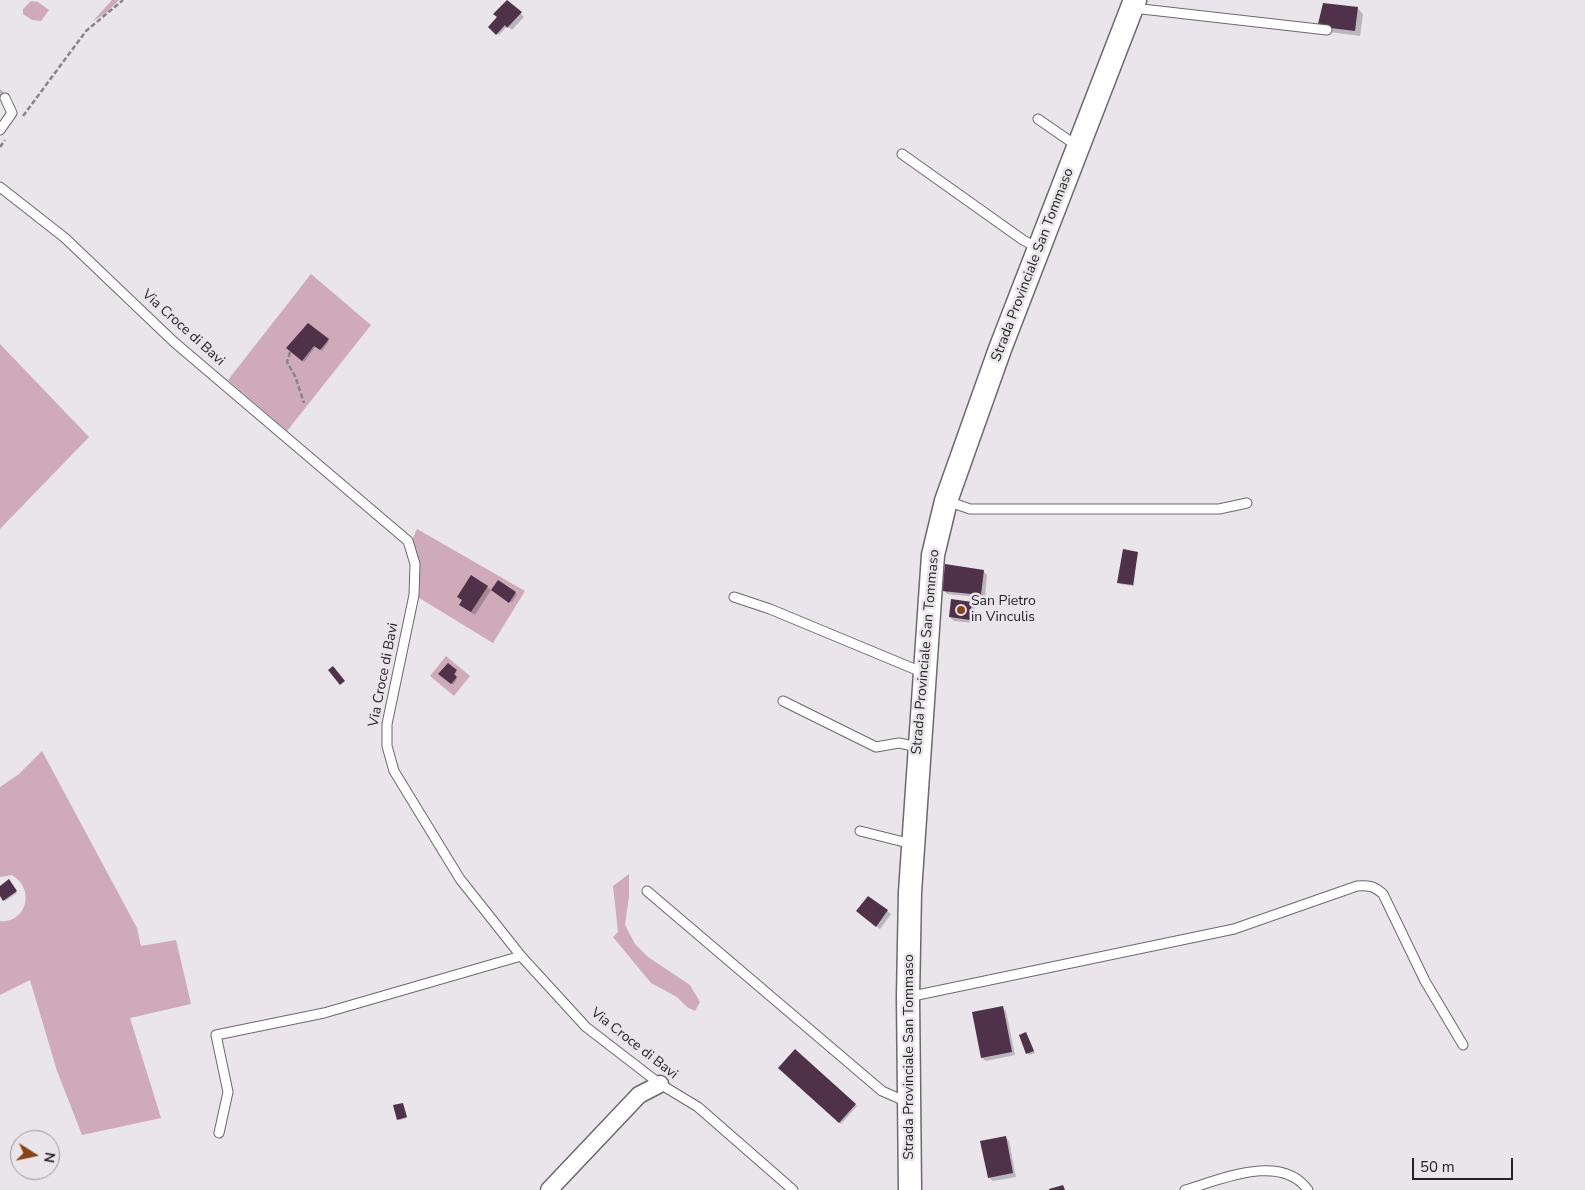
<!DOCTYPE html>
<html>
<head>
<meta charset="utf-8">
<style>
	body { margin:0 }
	#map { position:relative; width:1585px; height:1190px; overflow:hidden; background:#e9e5eb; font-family:"Nunito Sans",sans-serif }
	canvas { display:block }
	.north { position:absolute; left:10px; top:1130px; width:50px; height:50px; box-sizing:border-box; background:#e9e5eb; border:1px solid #9a979c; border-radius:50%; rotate:100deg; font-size:14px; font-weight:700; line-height:20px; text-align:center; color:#242325 }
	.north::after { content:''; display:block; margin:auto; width:18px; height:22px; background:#874416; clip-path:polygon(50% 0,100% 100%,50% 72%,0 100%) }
	.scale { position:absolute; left:1412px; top:1158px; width:101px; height:22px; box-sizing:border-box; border:2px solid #242325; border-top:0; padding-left:6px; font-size:15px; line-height:18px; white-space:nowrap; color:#242325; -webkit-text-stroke:4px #e9e5eb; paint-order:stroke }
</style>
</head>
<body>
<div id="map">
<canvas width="1585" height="1190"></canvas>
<div class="north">N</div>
<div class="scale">50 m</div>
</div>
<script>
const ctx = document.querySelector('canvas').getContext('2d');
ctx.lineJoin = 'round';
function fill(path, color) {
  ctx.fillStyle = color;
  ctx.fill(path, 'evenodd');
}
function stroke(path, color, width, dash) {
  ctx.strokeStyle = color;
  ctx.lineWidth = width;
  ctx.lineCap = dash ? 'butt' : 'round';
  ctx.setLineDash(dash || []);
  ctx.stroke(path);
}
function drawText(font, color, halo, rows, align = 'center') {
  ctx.font = font + ' "Nunito Sans",sans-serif';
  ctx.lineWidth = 5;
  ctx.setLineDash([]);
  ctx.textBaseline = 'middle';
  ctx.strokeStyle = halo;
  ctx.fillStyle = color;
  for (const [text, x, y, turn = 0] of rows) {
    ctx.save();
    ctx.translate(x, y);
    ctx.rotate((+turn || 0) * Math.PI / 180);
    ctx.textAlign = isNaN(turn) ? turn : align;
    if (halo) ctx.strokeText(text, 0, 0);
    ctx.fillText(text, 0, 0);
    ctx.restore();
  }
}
fill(new Path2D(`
	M 112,0 L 119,0 L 106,13 L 93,21 Z
	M 31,1 L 38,2 L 49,10 L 41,21 L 32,20 L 23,14 L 23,9 Z
	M 311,274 L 371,325 L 287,431 L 228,380 Z
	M 0,344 L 89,437 L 0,529 Z
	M 417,529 L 525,591 L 493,643 L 416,596 L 413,538 Z
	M 446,656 L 470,676 L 454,696 L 430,676 Z
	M 42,751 L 137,928 L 141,946 L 176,940 L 191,1004 L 130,1018 L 161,1118 L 82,1135 L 57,1071 L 30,980 L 0,995 L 0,921 C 26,924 36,889 12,875 L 0,877 L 0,787 L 19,774 Z
	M 629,874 L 629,896 L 625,925 L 635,944 L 648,957 L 690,985 L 700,1002 L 695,1011 L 687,1007 L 677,997 L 651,983 L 613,937 L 618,932 L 613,886 Z`), '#cfaab8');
fill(new Path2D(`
	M 508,1 L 524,17 L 512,30 L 507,26 L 499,35 L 490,27 Z
	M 1357,8 L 1363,14 L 1360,36 L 1329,32 L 1319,24 Z
	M 0,89 L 5,93 L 0,100 Z
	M 309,324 L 329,341 L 322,351 L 316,346 L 304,362 L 287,348 Z
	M 1137,553 L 1134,586 L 1120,584 L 1119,582 Z
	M 983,571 L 987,575 L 985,598 L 947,594 L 943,590 Z
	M 487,587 L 491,590 L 475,615 L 464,608 L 463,601 L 459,597 Z
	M 492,590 L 515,593 L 517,594 L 512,602 Z
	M 952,601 L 972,603 L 975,607 L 973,623 L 954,621 L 950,617 Z
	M 448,665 L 457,672 L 454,676 L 457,679 L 453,685 L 440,674 Z
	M 10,882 L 17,893 L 5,901 L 0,894 L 0,887 Z
	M 887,911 L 891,914 L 880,929 L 861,915 Z
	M 1002,1007 L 1006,1011 L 1015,1055 L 986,1061 L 982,1058 Z
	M 1026,1033 L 1035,1053 L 1029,1055 L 1020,1036 Z
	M 795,1051 L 857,1106 L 841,1124 L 780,1068 Z
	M 403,1104 L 407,1118 L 400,1120 L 398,1119 Z
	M 1005,1137 L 1009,1141 L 1016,1177 L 993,1181 L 989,1178 Z`), '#0003');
fill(new Path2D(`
	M 507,0 L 522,12 L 507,28 L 505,25 L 496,35 L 488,27 L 497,17 L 493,14 Z
	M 1323,3 L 1358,7 L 1355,31 L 1322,27 L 1323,25 L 1318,24 Z
	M 308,323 L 329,339 L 320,350 L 314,346 L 302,361 L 286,348 Z
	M 1123,549 L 1138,552 L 1133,585 L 1117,583 Z
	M 945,564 L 984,570 L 981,595 L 942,591 Z
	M 471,575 L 488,586 L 471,612 L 459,605 L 462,600 L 457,597 Z
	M 498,580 L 516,592 L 509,603 L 491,590 Z
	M 951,599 L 972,602 L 970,620 L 949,617 Z
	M 448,663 L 457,670 L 454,674 L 457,677 L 451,684 L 438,674 Z
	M 333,666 L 345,681 L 340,685 L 328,670 Z
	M 9,879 L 17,891 L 3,901 L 0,896 L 0,886 Z
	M 868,896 L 888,910 L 876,927 L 856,911 Z
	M 1003,1006 L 1012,1052 L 981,1058 L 972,1012 Z
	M 1026,1032 L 1034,1051 L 1026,1054 L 1019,1035 Z
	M 795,1049 L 856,1104 L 839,1123 L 778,1068 Z
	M 403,1103 L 407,1117 L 397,1120 L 393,1105 Z
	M 1006,1136 L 1013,1173 L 988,1178 L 980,1141 Z
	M 1063,1185 L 1065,1190 L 1049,1190 L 1049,1189 Z`), '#50314a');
const lane = new Path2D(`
	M 1133,8 L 1327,30
	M 1038,119 L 1077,146
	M 0,130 L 12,113 L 5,98
	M 902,154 L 1023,240 L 1038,248
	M 0,187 L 65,238 L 174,342 L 408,541 L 415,564 L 414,595 L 387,724 L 387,746 L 394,771 L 460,879 L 521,956 L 586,1027 L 660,1084 L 698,1107 L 793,1190
	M 947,501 L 970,509 L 1219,509 L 1247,503
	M 734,597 L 770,609 L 924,673
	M 783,701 L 876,747 L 899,743 L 918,747
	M 860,831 L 912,844
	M 647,891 L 882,1091 L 907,1102
	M 908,997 L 1234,929 L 1357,886 C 1369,885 1374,886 1383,894 L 1425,981 L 1463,1045
	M 219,1133 L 228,1092 L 216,1035 L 324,1013 L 521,956
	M 1185,1190 C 1220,1180 1281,1152 1308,1190`);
const street = new Path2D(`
	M 549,1190 L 639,1095 L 660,1084`);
const secondary = new Path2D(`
	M 910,1190 L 908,997 L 910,892 L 933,555 L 946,501 L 1000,349 L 1135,0`);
stroke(lane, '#6c696e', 11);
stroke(street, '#6c696e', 19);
stroke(secondary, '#6c696e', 25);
stroke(new Path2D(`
	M 23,116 L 86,31 L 123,0
	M 0,147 L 5,140
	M 290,352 L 287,362 L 295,376 L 304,403`), '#888589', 2.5, [5, 2.5]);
stroke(lane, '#fff', 9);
stroke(street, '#fff', 16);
stroke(secondary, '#fff', 22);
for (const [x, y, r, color] of [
	[961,610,5,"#874416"]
]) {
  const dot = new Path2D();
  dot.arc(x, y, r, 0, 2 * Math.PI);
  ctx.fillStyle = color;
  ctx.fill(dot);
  stroke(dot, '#e9e5eb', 2);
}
drawText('14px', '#242325', '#e9e5eb', [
	["Strada Provinciale San Tommaso",1033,265,-69],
	["Via Croce di Bavi",183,328,42],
	["Strada Provinciale San Tommaso",926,652,-85],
	["Via Croce di Bavi",384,675,-79],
	["Via Croce di Bavi",634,1044,38],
	["Strada Provinciale San Tommaso",910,1057,-90]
]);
drawText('14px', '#242325', '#e9e5eb', [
	["San Pietro",971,602],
	["in Vinculis",971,618]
], 'left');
</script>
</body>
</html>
